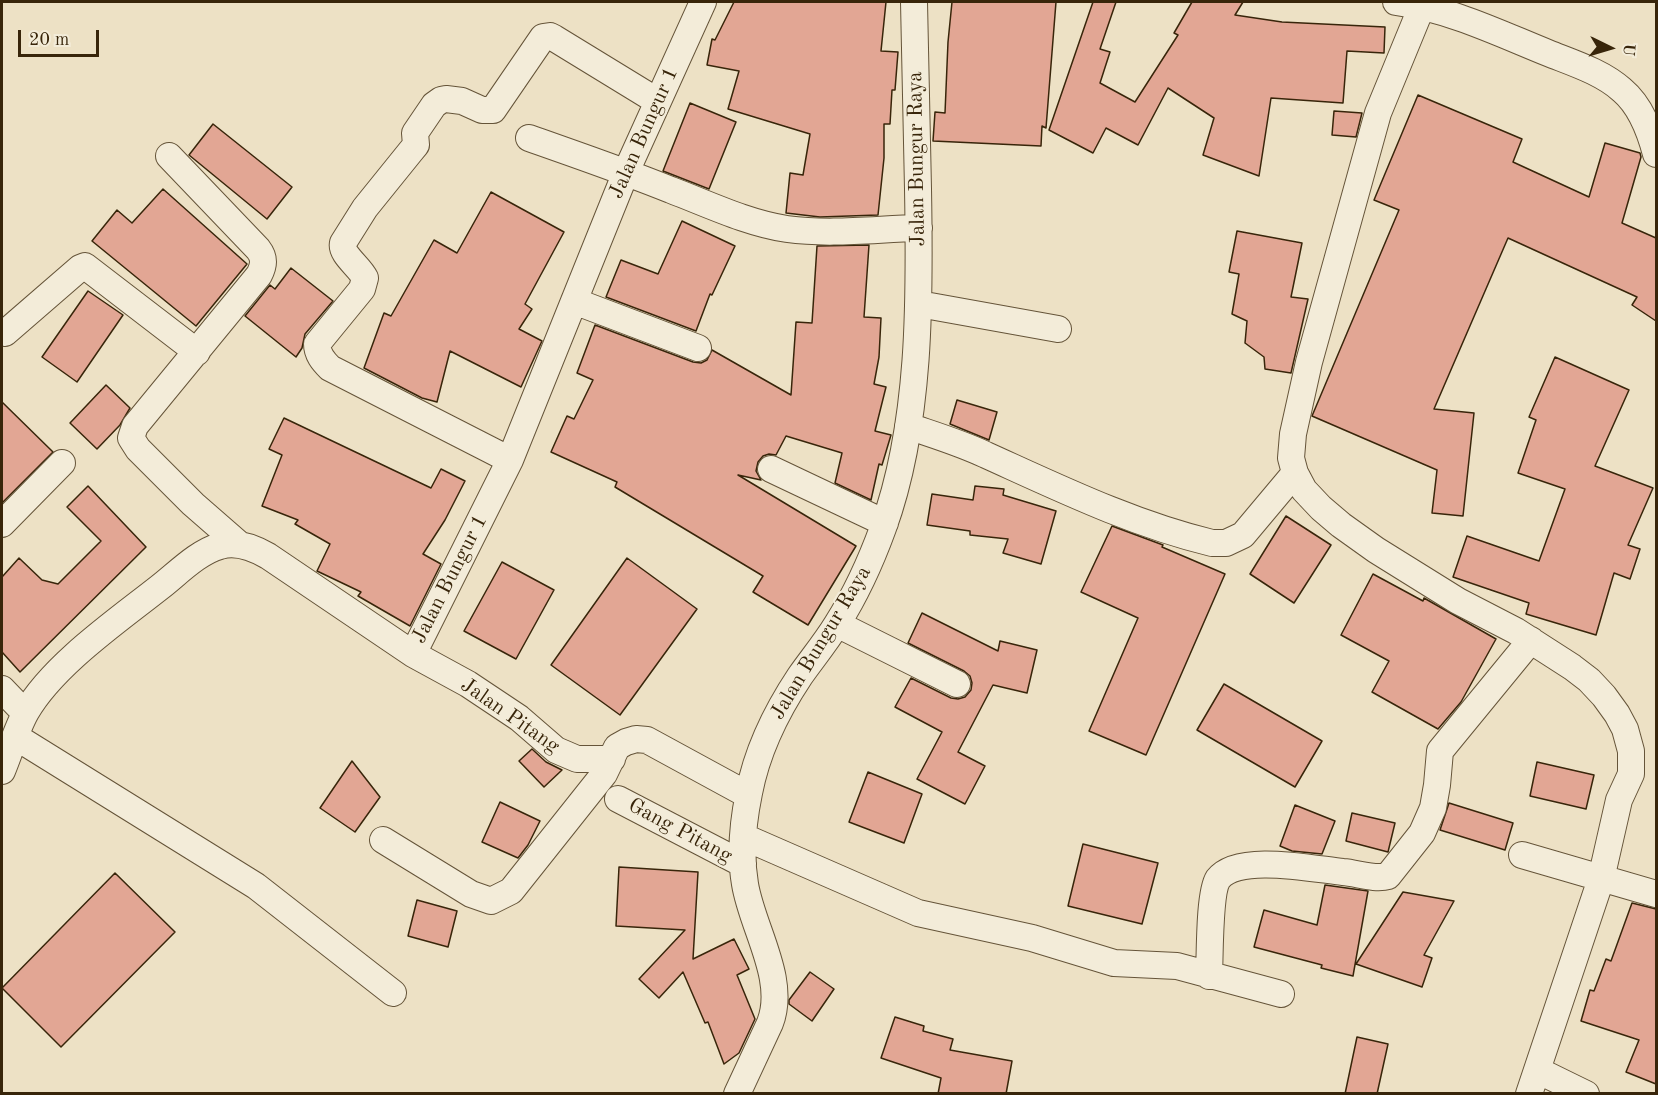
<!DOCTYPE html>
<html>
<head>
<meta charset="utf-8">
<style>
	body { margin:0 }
	#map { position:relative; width:1658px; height:1095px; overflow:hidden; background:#ede1c5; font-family:"Old Standard TT",serif }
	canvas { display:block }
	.frame { position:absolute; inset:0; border:3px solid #38250a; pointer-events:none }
	.north { position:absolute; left:1580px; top:18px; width:60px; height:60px; -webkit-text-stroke:4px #f3ecd9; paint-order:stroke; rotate:95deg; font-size:16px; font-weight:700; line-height:24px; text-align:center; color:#38250a }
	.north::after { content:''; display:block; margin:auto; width:21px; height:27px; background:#38250a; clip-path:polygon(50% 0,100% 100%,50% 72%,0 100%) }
	.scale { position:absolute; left:18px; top:30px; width:81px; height:27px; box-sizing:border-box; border:3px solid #38250a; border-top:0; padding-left:8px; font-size:18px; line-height:21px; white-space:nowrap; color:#38250a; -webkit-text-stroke:4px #f3ecd9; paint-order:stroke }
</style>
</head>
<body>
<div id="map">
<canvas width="1658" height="1095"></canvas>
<div class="frame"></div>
<div class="north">U</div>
<div class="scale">20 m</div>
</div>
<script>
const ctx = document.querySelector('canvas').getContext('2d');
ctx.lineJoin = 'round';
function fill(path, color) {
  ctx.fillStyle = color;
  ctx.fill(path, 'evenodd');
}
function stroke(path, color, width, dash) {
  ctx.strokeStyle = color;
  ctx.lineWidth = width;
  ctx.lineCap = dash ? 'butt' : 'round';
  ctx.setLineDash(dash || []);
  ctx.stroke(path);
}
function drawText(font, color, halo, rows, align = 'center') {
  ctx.font = font + ' "Old Standard TT",serif';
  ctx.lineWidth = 4.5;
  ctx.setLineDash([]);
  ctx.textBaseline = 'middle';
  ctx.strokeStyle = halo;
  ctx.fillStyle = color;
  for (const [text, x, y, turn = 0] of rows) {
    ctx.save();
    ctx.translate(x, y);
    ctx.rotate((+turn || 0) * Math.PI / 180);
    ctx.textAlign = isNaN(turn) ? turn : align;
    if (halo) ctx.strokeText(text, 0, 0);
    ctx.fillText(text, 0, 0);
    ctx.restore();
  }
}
const building = new Path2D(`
	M 734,2 L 886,2 L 881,51 L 898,52 L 895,90 L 892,90 L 890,124 L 884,124 L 884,158 L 878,215 L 820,217 L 786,213 L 790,173 L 803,175 L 810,134 L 728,109 L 739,71 L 707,65 L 712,39 L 715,40 Z
	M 952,2 L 1056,2 L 1046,128 L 1042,126 L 1041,146 L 933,141 L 935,112 L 945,113 L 948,42 Z
	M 1093,2 L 1116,2 L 1100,49 L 1110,52 L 1100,83 L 1135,102 L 1178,35 L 1174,33 L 1192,2 L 1243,2 L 1235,15 L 1282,22 L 1385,27 L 1384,53 L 1347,51 L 1343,103 L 1271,98 L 1259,176 L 1203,155 L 1214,118 L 1168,88 L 1138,145 L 1106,128 L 1093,153 L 1049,130 Z
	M 1418,95 L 1522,139 L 1513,162 L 1589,197 L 1605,143 L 1640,153 L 1641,157 L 1622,223 L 1656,238 L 1656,321 L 1632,305 L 1637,297 L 1508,238 L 1434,409 L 1474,413 L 1463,516 L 1432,513 L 1437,470 L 1312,416 L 1399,210 L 1374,200 Z
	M 690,103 L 736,122 L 709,189 L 663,171 Z
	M 1334,111 L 1362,113 L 1356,137 L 1332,135 Z
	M 213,124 L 292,187 L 267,219 L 189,155 Z
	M 163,189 L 247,264 L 196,326 L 92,241 L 117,210 L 132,223 Z
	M 491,192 L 564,232 L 525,304 L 532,309 L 519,329 L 542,341 L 521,387 L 450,351 L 437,402 L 422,398 L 364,368 L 384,313 L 391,316 L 434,240 L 457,253 Z
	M 682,221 L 735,246 L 712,295 L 710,294 L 696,331 L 606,297 L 621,260 L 658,274 Z
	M 1237,231 L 1302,243 L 1291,297 L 1308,299 L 1291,373 L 1265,369 L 1264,357 L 1245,343 L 1247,321 L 1232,314 L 1239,274 L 1229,272 Z
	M 869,245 L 864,317 L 881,318 L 879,357 L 874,384 L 886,387 L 875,431 L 891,435 L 882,465 L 879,464 L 871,500 L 835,483 L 842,453 L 786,436 L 776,455 L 769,454 L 763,456 L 758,462 L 756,471 L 761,480 L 738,475 L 856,546 L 808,625 L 753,592 L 763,576 L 615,487 L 617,482 L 551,452 L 567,416 L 574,419 L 593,380 L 577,373 L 595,325 L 693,362 L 701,363 L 707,360 L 712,350 L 791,395 L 796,322 L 812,323 L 817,246 Z
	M 291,268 L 333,301 L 305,334 L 302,348 L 296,357 L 245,316 L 270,285 L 275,289 Z
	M 88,291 L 123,315 L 77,382 L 42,357 Z
	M 1555,357 L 1629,390 L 1595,466 L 1653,488 L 1628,545 L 1640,549 L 1630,579 L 1614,573 L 1596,635 L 1526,614 L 1529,603 L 1453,577 L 1467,536 L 1539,561 L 1565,489 L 1518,473 L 1536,420 L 1529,417 Z
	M 106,385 L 130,408 L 120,425 L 97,449 L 70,423 Z
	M 957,400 L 997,412 L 989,440 L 950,424 Z
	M 2,402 L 53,452 L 2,503 Z
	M 284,418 L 431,488 L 441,469 L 465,481 L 445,520 L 423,554 L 441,564 L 410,626 L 358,596 L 361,592 L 317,571 L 330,544 L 295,524 L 298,520 L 262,506 L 282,455 L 269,449 Z
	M 88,486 L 146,547 L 20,672 L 2,652 L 2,577 L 19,558 L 42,580 L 58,584 L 101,541 L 67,507 Z
	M 975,486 L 1004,489 L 1003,495 L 1056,511 L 1041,564 L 1003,553 L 1008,539 L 970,535 L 970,531 L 927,525 L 932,494 L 973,500 Z
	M 1286,516 L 1331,545 L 1294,603 L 1250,574 Z
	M 1112,526 L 1163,545 L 1162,547 L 1225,574 L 1146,755 L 1089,731 L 1138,618 L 1081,592 Z
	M 627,558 L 697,609 L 620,715 L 551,665 Z
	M 502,562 L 554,590 L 516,659 L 464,631 Z
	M 1373,574 L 1423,601 L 1424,598 L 1496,639 L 1461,702 L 1438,729 L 1372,692 L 1389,661 L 1341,635 Z
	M 922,613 L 998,651 L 1000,641 L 1037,650 L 1027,693 L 993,685 L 958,752 L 985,766 L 965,804 L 917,779 L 942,732 L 895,707 L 911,678 L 951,698 L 958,699 L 965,697 L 971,690 L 972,683 L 970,676 L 964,671 L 908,643 Z
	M 1224,684 L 1322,741 L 1295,787 L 1197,730 Z
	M 532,749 L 546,762 L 562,770 L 544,787 L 519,761 Z
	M 352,761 L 380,797 L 355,832 L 320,808 Z
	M 1537,762 L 1594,775 L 1586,809 L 1530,796 Z
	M 868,772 L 922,794 L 904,843 L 849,822 Z
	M 500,802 L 540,821 L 528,845 L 518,858 L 482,842 Z
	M 1449,803 L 1513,823 L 1505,850 L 1440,830 Z
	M 1295,805 L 1335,821 L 1322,854 L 1292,851 L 1280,846 Z
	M 1352,813 L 1395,823 L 1388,852 L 1346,841 Z
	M 1083,844 L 1158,863 L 1142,924 L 1068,906 Z
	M 619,867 L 698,872 L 693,959 L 734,939 L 749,969 L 737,975 L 755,1019 L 739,1053 L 724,1064 L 708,1022 L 705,1023 L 683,972 L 659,998 L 639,979 L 685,930 L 616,926 Z
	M 115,873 L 175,932 L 61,1047 L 2,988 Z
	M 1325,885 L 1368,891 L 1353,976 L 1321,968 L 1322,965 L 1254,947 L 1264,910 L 1317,925 Z
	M 1403,892 L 1454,901 L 1424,955 L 1432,958 L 1422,987 L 1356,964 Z
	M 417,900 L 457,911 L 448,947 L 408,936 Z
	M 1632,903 L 1656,909 L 1656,1084 L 1626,1072 L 1639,1040 L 1581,1021 L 1590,990 L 1594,991 L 1606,959 L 1611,961 Z
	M 810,972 L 834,989 L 812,1021 L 789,1004 L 789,1000 Z
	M 895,1017 L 924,1026 L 923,1031 L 953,1039 L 950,1050 L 1012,1061 L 1006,1094 L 938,1094 L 941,1078 L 881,1058 Z
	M 1357,1037 L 1388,1044 L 1377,1094 L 1345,1094 Z`);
fill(building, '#e2a694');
stroke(building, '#38250a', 1.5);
const minor = new Path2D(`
	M 1396,2 C 1452,10 1496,32 1548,53 C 1573,63 1602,72 1622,90 C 1641,106 1650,131 1656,154
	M 1422,6 L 1378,113 L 1309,362 L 1293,434 L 1291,458 L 1295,473 L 1304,490 L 1321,508 L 1341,525 L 1376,550 L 1458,601 L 1516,631 L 1572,667 L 1589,680 L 1604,696 L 1617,714 L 1625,729 L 1631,751 L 1631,774 L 1619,800 L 1601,879 L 1529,1094
	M 529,138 C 577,155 624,171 671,190 C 708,204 747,223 787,229 C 830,235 876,229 919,228
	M 169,156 L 258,249 C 265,258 264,265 259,275 L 135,426 L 131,438 L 138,449 L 193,504 L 240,545
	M 574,301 L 698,348
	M 919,304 L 1058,329
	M 5,333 L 80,268 L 85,266 L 197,352
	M 908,426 C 934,435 961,443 986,455 C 1059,488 1133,524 1212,543 L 1226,543 L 1243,535 L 1295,473
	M 510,460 L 330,368 C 323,361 317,354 317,344 L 362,289 L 365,278 C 360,267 340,254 343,243 L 365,208 L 411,151 L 416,145 L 415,133 L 434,105 L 441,100 L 446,99 L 462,101 L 482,110 L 493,110 L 543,37 L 550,36 L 554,38 L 657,101
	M 771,469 L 885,523
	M 2,524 L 62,463
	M 837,624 L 957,684
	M 413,654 L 510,460 L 626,172 L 703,2
	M 2,689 L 25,713
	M 16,737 L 256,886 L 393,993
	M 2,771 C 10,752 16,730 26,712 C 53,665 117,621 160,587 C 178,573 198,552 220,546 C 236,541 254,548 268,556 L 413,654 L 468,684 L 519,718 L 556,750 L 577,759 L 612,759
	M 618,799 L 743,864
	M 744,837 L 918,913 L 1032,938 L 1114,963 L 1177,966 L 1281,994
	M 383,840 L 471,894 L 491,901 L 511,891 L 604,774 L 617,747 L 626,742 L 636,739 L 647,740 L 748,795
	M 1522,855 L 1656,894
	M 1209,976 C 1210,957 1209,893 1218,879 C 1238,853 1313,869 1343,872 C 1357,873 1375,880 1388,876 L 1422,833 L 1433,808 L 1437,785 L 1440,751 L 1531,640
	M 1537,1070 L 1586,1094
	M 737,1094 L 770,1023 C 787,979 752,928 745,884 C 740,855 743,822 749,793 C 757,751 776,712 800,676 C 812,659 826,642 837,624 C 856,594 871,561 883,528 C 921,424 920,298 918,189 C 917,126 915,64 914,2`);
stroke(minor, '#655439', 28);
stroke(minor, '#f3ecd9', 26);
drawText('21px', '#38250a', '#f3ecd9', [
	["Jalan Bungur 1",644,133,-66],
	["Jalan Bungur Raya",917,159,-91],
	["Jalan Bungur 1",450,579,-63],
	["Jalan Bungur Raya",821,643,-59],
	["Jalan Pitang",510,716,35],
	["Gang Pitang",680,831,28]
]);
</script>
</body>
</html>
